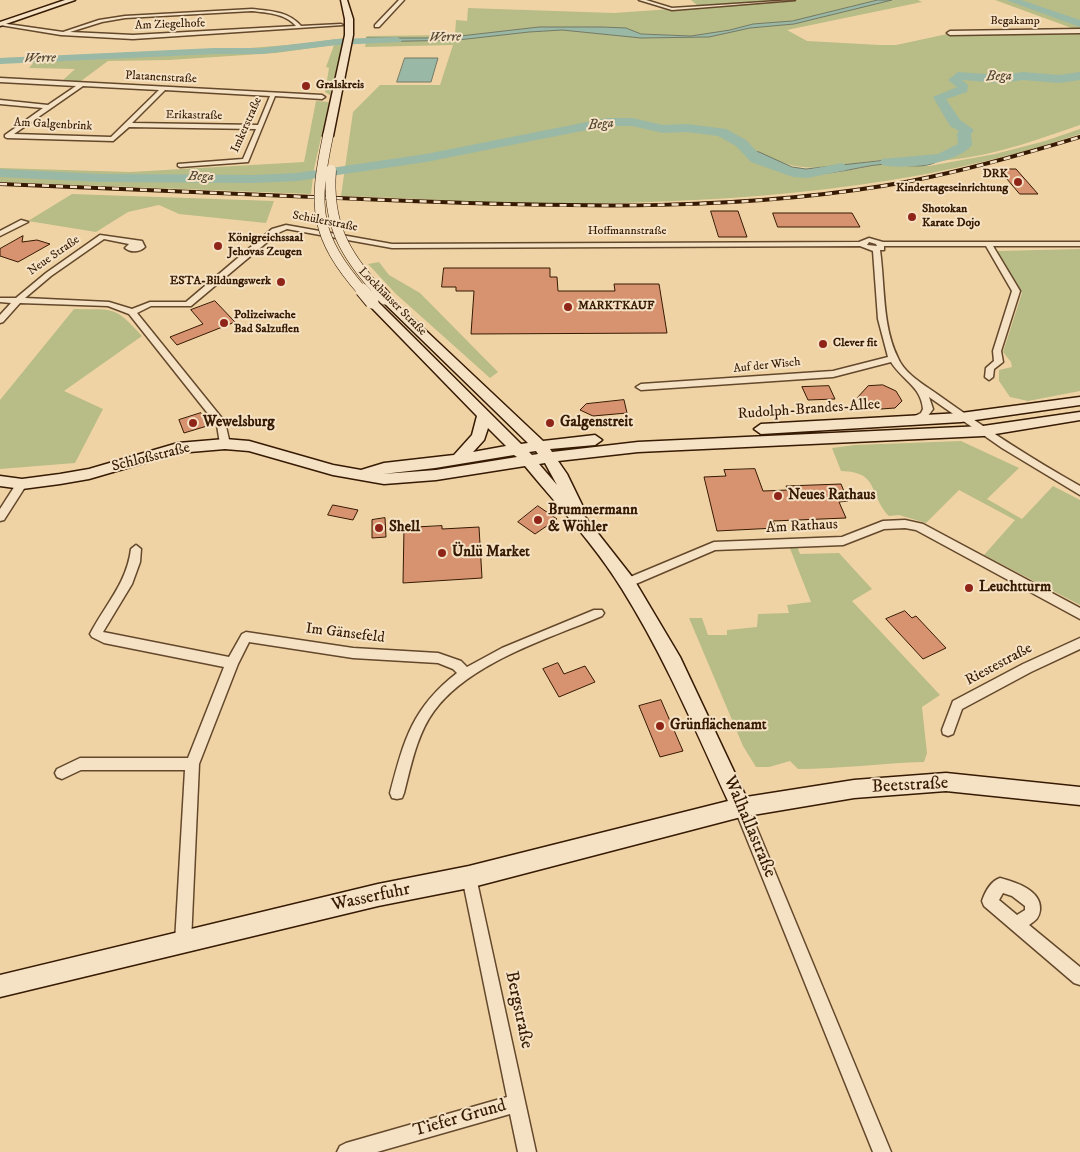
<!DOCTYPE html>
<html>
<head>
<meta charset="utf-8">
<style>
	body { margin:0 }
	canvas { display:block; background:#f0d3a4 }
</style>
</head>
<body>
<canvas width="1080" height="1152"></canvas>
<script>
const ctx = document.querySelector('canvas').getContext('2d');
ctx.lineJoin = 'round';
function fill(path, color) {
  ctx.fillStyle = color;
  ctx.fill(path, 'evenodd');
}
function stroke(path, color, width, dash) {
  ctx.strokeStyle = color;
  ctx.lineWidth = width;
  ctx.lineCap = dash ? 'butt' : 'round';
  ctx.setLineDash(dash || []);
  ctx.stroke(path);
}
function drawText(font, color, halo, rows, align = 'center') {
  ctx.font = font + ' "IM FELL DW Pica",serif';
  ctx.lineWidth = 4;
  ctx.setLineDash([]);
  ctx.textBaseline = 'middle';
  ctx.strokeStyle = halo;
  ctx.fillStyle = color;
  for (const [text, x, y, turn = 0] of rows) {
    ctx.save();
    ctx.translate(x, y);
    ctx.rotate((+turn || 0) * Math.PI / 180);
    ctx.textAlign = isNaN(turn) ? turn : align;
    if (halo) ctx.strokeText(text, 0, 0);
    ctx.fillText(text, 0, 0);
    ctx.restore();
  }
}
fill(new Path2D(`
	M 691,0 L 784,0 L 699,7 Z
	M 801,0 L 878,0 L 792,21 L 753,24 L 730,30 L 691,36 L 641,34 L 626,28 L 602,27 L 539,27 L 443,38 L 366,38 L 367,36 L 455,35 L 456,20 L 467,21 L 468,8 L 614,13 Z
	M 892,0 L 918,0 L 922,2 L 787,30 L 807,41 L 880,45 L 896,45 L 952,33 L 1080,32 L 1080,125 C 1034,141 984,159 935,161 C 917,162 900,158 882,160 C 844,163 814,175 777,161 L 774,165 L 834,173 L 883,164 L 929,166 L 995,154 L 1045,141 L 1080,129 L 1080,134 C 915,190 738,202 565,204 C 490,204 416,198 341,196 L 353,112 L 380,85 L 440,85 L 453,45 L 365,47 L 366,42 L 458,40 L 529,32 L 562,30 L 641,38 L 709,37 L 750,28 L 794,24 Z
	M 995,0 L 1007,0 L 1080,25 L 1080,31 Z
	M 1015,0 L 1080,0 L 1080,22 Z
	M 344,38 L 330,95 L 325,92 L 329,68 L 326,67 L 334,45 L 276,53 L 169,60 L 108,61 L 81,81 L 62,81 L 75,69 L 29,68 L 34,62 L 0,63 L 0,58 L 200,52 L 300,44 Z
	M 316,101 L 329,102 L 314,169 L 311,194 L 0,182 L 0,168 L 130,172 L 304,162 Z
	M 72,194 L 274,201 L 266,223 L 179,214 L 159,205 L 128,212 L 96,232 L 28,221 Z
	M 1080,249 L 1080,391 L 1028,401 L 1010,397 L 999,381 L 999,370 L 1012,367 L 1011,362 L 1003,352 L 1022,293 L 997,251 Z
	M 379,262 L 389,275 L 420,293 L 498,372 L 490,378 L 396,294 L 368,264 Z
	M 74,309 C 114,310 114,305 142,336 L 64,391 L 103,409 L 75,463 L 0,469 L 0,400 Z
	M 961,441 L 1019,468 L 987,499 L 1022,519 L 1053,486 L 1080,500 L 1080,605 L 984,555 L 1015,520 L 959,490 L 926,523 L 899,515 L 889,516 C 868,494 880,472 841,471 L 832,448 L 855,445 Z
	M 789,546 L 797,546 L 800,554 L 839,553 L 872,589 L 852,601 L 940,695 L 922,707 L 927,753 L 924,762 C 882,763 840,769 798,769 L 790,761 L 769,767 L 756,767 L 743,746 L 689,618 L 702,618 L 708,635 L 727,635 L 727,630 L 757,627 L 758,614 L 789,613 L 787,605 L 811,602 Z`), '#b8bc87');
const water = new Path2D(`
	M 878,0 L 892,0 L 794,24 L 750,28 L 709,37 L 641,38 L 562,30 L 529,32 L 458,40 L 366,42 L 366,38 L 443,38 L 539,27 L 602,27 L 626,28 L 641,34 L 691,36 L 730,30 L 753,24 L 792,21 Z
	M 405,58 L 438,58 L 431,82 L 397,82 Z
	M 759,152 L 792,167 L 806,169 L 895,159 L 938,161 C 923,170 902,164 885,164 C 869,165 852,170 836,172 C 805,177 777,168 752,152 Z`);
fill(water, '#9ab8a6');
stroke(water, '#727965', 1);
fill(new Path2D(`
	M 1006,0 L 1021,0 L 1080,20 L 1080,27 Z
	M 397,37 L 402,40 L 401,42 L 337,45 L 262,54 L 214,54 L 0,64 L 0,58 L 214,48 L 262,48 L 337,39 Z
	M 958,72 L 1000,75 L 1023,72 L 1059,75 L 1080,72 L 1080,80 L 1059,83 L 1023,80 L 1000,83 L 962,80 L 968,85 L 967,92 L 946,99 L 960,120 L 974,130 L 971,134 L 972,145 C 957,164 904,170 882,165 L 880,162 L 882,159 L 938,154 L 958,144 L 957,134 L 959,131 L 950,126 L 933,97 L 957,87 L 948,80 Z
	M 607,118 L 632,118 L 663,125 L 687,124 L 726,129 L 746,140 L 761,156 L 795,169 L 807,170 L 842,163 L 849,167 L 847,170 L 807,178 L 793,177 L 751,162 L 736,146 L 718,136 L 687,132 L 663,133 L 632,126 L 607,126 L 426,162 L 297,181 L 254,183 L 100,182 L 0,177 L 0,169 L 100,174 L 254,175 L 297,173 L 426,154 Z`), '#9ab8a6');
const building = new Path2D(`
	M 999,169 L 1016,169 L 1038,194 L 1020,194 Z
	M 711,211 L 738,211 L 747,237 L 719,237 Z
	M 773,213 L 852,213 L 860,227 L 778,227 Z
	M 23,236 L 22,242 L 37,240 L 50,244 L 18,262 L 0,256 L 0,249 Z
	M 444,268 L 550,268 L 550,277 L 557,277 L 558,291 L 615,291 L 614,284 L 659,284 L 667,333 L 471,334 L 474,291 L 456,291 L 456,287 L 442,287 Z
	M 215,301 L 235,322 L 177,345 L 170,337 L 203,324 L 191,310 Z
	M 883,385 L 896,391 L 902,401 L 895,408 L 881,409 L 857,398 L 868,386 Z
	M 829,386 L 835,399 L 808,400 L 802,387 Z
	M 624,400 L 627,413 L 593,416 L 580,410 L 586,404 Z
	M 201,413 L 207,426 L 184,433 L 179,420 Z
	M 755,469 L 763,491 L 788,490 L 786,486 L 841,484 L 848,501 L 839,502 L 846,518 L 773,521 L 776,528 L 717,531 L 704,477 L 726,476 L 724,470 Z
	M 333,505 L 358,510 L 353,520 L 328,515 Z
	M 538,506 L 557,519 L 535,534 L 518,522 Z
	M 385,518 L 386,537 L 372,538 L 372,520 Z
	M 442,526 L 442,529 L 479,527 L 482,578 L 403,583 L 404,528 Z
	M 905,611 L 912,618 L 916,616 L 946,648 L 923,659 L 886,619 Z
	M 558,663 L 564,674 L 585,666 L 595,682 L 559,697 L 543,669 Z
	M 661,700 L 683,751 L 660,757 L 639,706 Z`);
fill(building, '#d7926f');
stroke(building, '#361a03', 1);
const street = new Path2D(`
	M 399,0 L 404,0 L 379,27 L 375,27 L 375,25 Z
	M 639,0 L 646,0 L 672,8 L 795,0 L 672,10 Z
	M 252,9 C 270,11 288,11 301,26 L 341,24 L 343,25 L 133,39 L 61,35 L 0,25 L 0,23 L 63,32 L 99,20 L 125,16 ZM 252,11 C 267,13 285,13 296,26 L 133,35 L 70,32 L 102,22 L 125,18 Z
	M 1080,29 L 1080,33 L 950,35 L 947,33 L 950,31 Z
	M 0,78 L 322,95 L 325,97 L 322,99 L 275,96 L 248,162 L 180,167 L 178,166 L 178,164 L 243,159 L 256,129 L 129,127 L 113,141 L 7,138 L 5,137 L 5,135 L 43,108 L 0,104 L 0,100 L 48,105 L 76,86 L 0,82 ZM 83,86 L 159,90 L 111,137 L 14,134 ZM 165,90 L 270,96 L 258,125 L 132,123 Z
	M 21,220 L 28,222 L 0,236 L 0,231 Z
	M 286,225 L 392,244 L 859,242 L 869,238 L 883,242 L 1080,242 L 1080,246 L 993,246 L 1020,291 L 1001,351 L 1003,362 L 994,369 L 993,377 L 989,380 L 985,377 L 986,368 L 994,361 L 993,351 L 1012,291 L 986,246 L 884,246 L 884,250 L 880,250 C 885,286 882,326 898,358 C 905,374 923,384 937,394 C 983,427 1030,458 1080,486 L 1080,495 L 1002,448 L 929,397 L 933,409 C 928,417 921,424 911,422 L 911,418 L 921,413 L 923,409 C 921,386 902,380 891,362 L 833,377 L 641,390 L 636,387 L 641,384 L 833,371 L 888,357 L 878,319 L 873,251 L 860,246 L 392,248 L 287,229 L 278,233 L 191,306 L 151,306 L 137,313 L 225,422 L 230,444 L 225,447 L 220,444 L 217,425 L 129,314 L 108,306 L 20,303 L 3,322 L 0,323 L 0,315 L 11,303 L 0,302 L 0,298 L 16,298 L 46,273 L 100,235 L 142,241 L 145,247 C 140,252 131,253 125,248 L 129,244 L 104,239 L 51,276 L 25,298 L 109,302 L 132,309 L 150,302 L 186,302 L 272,229 ZM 869,242 L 876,244 L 877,246 L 867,245 Z
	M 22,480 L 27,484 L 4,520 L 0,521 L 0,509 L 18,481 Z
	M 905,520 L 923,524 L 1080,608 L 1080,619 L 916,530 L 905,528 L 884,529 L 843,545 L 715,550 L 631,586 L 623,586 L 621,583 L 623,580 L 714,542 L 842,537 L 883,521 Z
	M 136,545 L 141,549 L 140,562 L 132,584 L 103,632 L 229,657 L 242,634 L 246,632 L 353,648 L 438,653 L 461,661 L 467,667 L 502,648 L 594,610 L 602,610 L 604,613 L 602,616 C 548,639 470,662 434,711 C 417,734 411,766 404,793 L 402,798 L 397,799 L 392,798 L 390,793 C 404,740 412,708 457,673 L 453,669 L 438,663 L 353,658 L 249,642 L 238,664 L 199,764 L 191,942 L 188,947 L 183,950 L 178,947 L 175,942 L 185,770 L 81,770 L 62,779 L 57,777 L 55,773 L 57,769 L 80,758 L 188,758 L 224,667 L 104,643 L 92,637 L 90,634 C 105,605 127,583 131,549 Z
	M 1080,638 L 1080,649 L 1031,672 L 962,709 L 953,734 L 948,736 L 943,734 L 942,730 L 953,701 L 1023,664 Z
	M 741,800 L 746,802 L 748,807 L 891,1152 L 873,1152 L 734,807 L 736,802 Z
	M 469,870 L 474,872 L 476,877 L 536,1152 L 518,1152 L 510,1114 L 377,1152 L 337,1152 L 340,1146 L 346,1143 L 507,1097 L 462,877 L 464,872 Z
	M 1000,878 C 1015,882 1042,890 1040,910 C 1039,918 1036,920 1029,925 L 1080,967 L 1080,985 L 1074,983 L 984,906 L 982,901 C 985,892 991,881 1000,878 ZM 1003,893 L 1012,896 L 1025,906 L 1025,910 L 1017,915 L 999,900 Z`);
const secondary = new Path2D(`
	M 65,0 L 75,0 L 0,26 L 0,22 Z
	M 341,0 L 347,0 L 353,19 L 353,35 L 333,136 L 328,139 L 323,136 L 345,35 L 345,19 Z
	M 385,294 L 389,296 L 543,441 L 595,435 L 602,440 L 595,445 L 550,449 L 552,452 L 638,442 L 983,426 L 1080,412 L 1080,420 L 983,436 L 638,452 L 558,461 L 567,474 L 584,509 L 582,513 L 633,578 L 680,657 L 746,797 L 854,780 L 946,773 L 1080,787 L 1080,805 L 946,791 L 854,798 L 741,817 L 469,888 L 378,906 L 0,997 L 0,975 L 378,884 L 469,866 L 728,801 C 695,729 664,656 622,589 C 595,545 558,506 525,466 L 436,480 L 384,484 L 333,475 L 249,451 L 225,449 L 178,453 L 89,479 L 60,484 L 22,489 L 0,486 L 0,476 L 22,479 L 60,474 L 89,469 L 178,443 L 225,439 L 249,441 L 333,465 L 361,470 L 384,463 L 454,455 L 472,435 L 477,416 L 368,304 L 368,300 L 376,300 L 521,444 L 528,443 L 381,300 L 381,296 ZM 488,428 L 506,446 L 473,452 L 484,440 ZM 536,451 L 538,454 L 532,455 L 529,452 ZM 514,455 L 517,457 L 436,470 L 383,474 L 435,468 ZM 545,463 L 557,485 L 539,464 Z
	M 1080,397 L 1080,405 L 961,422 L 761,434 L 754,429 L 761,424 L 961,413 Z`);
stroke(street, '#64482b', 3);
stroke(secondary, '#361a03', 3);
fill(street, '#f5e2c4');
fill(secondary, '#f5e2c4');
const rail = new Path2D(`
	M 0,184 C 137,189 273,196 410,201 C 576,207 746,212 911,181 C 968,170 1024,154 1080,137`);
stroke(rail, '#361a03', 4);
stroke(rail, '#f5e2c4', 2.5, [7]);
const secondaryBridgeFar1 = new Path2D(`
	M 328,136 C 313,207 314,236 363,292
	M 331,170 C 327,223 344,254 379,292`);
const secondaryBridge = new Path2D(`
	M 362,290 L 372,302
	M 378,290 L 385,298`);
stroke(secondaryBridgeFar1, '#361a03', 11, []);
stroke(secondaryBridge, '#361a03', 15, []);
stroke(secondaryBridgeFar1, '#f5e2c4', 10);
stroke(secondaryBridge, '#f5e2c4', 13);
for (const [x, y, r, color] of [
	[306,86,5,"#8f2418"],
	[1018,182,5,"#8f2418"],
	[912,217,5,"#8f2418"],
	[218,246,5,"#8f2418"],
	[281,282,5,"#8f2418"],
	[568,307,5,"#8f2418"],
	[224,323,5,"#8f2418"],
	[823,344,5,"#8f2418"],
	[193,423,5,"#8f2418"],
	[550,423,5,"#8f2418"],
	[778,496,5,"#8f2418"],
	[538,520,5,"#8f2418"],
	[379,528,5,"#8f2418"],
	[442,553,5,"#8f2418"],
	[969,588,5,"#8f2418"],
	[660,726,5,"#8f2418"]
]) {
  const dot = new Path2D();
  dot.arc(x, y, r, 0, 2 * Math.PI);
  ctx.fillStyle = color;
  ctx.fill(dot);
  stroke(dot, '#f5e2c4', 2);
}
drawText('12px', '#361a03', '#f5e2c4', [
	["Begakamp",1015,22],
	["Am Ziegelhofe",170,25,-2],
	["Platanenstraße",161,78,3],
	["Erikastraße",194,116,1],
	["Am Galgenbrink",53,125,3],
	["Imkerstraße",247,125,-66],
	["Schülerstraße",325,222,11],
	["Hoffmannstraße",627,232],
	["Neue Straße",54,256,-35],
	["Lockhauser Straße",392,302,45],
	["Auf der Wisch",767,366,-6]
]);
drawText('bold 12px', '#361a03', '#f5e2c4', [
	["Gralskreis",316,86],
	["DRK",1008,175,"right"],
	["Kindertageseinrichtung",1008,189,"right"],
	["Shotokan",922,210],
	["Karate Dojo",922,224],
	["Königreichssaal",228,239],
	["Jehovas Zeugen",228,253],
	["ESTA-Bildungswerk",271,282,"right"],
	["MARKTKAUF",578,307],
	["Polizeiwache",234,316],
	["Bad Salzuflen",234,330],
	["Clever fit",833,344]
], 'left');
drawText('italic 14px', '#544934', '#f5e2c4', [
	["Werre",445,38,-2],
	["Werre",40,59,-2],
	["Bega",999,77,-2],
	["Bega",601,125,-5],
	["Bega",201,177]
]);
drawText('15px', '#361a03', '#f5e2c4', [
	["Rudolph-Brandes-Allee",809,410,-4],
	["Schloßstraße",151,458,-14],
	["Am Rathaus",802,527,-3],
	["Im Gänsefeld",345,634,7],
	["Riestestraße",999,665,-28]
]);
drawText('bold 15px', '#361a03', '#f5e2c4', [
	["Wewelsburg",203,423],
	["Galgenstreit",560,423],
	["Neues Rathaus",788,496],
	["Brummermann",548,511],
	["& Wöhler",548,528],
	["Shell",389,528],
	["Ünlü Market",452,553],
	["Leuchtturm",979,588],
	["Grünflächenamt",670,726]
], 'left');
drawText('18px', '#361a03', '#f5e2c4', [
	["Beetstraße",910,786,-3],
	["Walhallastraße",749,827,67],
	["Wasserfuhr",371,898,-12],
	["Bergstraße",518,1010,78],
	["Tiefer Grund",460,1119,-16]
]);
</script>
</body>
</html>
